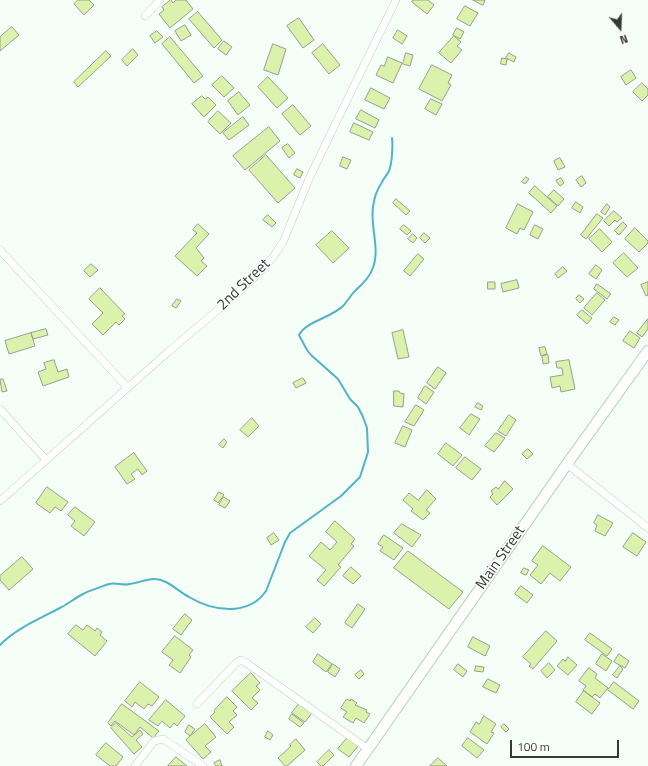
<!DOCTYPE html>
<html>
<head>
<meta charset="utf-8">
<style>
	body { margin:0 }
	#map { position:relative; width:648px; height:766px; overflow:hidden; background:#f5fef7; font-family:"Titillium Web",sans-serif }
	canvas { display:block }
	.north { position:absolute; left:600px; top:8px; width:40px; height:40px; -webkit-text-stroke:3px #fff; paint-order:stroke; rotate:161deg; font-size:11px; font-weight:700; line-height:16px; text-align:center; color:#323c35 }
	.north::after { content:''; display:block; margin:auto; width:14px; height:18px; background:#323c35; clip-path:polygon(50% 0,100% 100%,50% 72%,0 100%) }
	.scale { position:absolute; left:510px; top:740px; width:109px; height:18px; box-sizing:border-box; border:2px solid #323c35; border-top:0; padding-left:5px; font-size:12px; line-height:14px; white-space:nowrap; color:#323c35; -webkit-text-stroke:3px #fff; paint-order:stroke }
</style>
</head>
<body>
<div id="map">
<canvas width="648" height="766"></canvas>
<div class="north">N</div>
<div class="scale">100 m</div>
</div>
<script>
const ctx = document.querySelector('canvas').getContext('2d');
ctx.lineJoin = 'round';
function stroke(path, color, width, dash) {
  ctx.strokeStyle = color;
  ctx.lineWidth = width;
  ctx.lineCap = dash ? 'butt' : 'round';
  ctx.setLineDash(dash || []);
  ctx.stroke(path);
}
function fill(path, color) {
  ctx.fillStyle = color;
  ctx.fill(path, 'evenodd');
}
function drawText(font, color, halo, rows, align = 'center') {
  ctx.font = font + ' "Titillium Web",sans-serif';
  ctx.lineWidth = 3;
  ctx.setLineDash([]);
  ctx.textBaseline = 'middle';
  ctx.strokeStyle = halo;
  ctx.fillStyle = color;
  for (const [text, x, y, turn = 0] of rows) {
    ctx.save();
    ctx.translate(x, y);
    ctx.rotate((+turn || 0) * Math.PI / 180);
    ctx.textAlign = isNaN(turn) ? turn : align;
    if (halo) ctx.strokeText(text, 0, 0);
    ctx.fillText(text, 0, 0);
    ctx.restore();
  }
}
stroke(new Path2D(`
	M 0,645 C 15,629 41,618 60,608 C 68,604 75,598 83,594 C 91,590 101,587 109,584 C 116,582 123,586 130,584 C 138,583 146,579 154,579 C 168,579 177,591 189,597 C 212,611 248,617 266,591 L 285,542 L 290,533 L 341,496 L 360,477 L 368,452 L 367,428 L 363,417 L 358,407 L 350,399 L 338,379 L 311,355 L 307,350 L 299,335 C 306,321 332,318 344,305 C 347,301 350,297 353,293 C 360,286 369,279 372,270 C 381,250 370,228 373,207 C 374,199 376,191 381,184 C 383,179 387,175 389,171 C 392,164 393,145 392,138`), '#52b3c7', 2);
const building = new Path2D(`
	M 78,0 L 89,0 L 94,5 L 84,15 L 74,4 Z
	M 171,0 L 173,3 L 176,0 L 186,0 L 193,9 L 170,28 L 159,14 L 164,10 L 162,7 Z
	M 413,0 L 428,0 L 434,5 L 427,14 L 412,2 Z
	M 473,0 L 485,0 L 483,5 Z
	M 465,6 L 478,13 L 470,26 L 457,19 Z
	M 198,12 L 222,40 L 214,48 L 189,19 Z
	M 299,18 L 314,40 L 303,48 L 287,26 Z
	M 185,25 L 191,35 L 181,41 L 175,31 Z
	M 12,27 L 19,35 L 0,51 L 0,37 Z
	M 457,28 L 464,32 L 460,39 L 453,35 Z
	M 398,30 L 407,36 L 402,44 L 393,38 Z
	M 157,31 L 163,37 L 155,43 L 150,36 Z
	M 454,36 L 461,42 L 457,46 L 462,50 L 451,63 L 439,53 Z
	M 170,37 L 203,76 L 194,83 L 162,44 Z
	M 224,41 L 232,47 L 226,55 L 218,49 Z
	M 273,44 L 286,49 L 278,75 L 264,70 Z
	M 323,44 L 340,65 L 329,74 L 312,53 Z
	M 133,49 L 138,55 L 127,66 L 122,60 Z
	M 106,51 L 111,56 L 78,87 L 74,82 Z
	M 406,53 L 413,55 L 410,66 L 403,64 Z
	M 509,53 L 516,57 L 514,62 L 506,58 Z
	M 388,57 L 402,63 L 393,83 L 376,75 L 381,65 L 384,66 Z
	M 502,58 L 507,59 L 506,65 L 501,64 Z
	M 432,65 L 452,75 L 448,83 L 451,85 L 442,101 L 419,89 Z
	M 631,70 L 636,78 L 626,85 L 621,77 Z
	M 222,76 L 234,88 L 224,97 L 212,85 Z
	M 268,77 L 288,98 L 277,108 L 258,87 Z
	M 642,83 L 648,89 L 648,95 L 642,101 L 633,92 Z
	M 371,88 L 390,98 L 384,109 L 365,100 Z
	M 239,92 L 250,105 L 238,115 L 228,101 Z
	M 202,96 L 205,99 L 208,97 L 216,105 L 204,117 L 192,104 Z
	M 431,99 L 442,104 L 436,115 L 425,109 Z
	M 293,105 L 311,126 L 300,135 L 282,114 Z
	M 361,110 L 379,120 L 375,128 L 356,119 Z
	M 218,111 L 231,123 L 220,134 L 208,122 Z
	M 243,117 L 249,125 L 229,140 L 223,133 Z
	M 354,123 L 373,132 L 369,140 L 350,132 Z
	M 269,127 L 280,141 L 245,170 L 233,156 Z
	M 288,144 L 295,153 L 289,158 L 282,148 Z
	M 266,155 L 295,188 L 278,203 L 249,170 Z
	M 343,157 L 351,160 L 347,169 L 340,166 Z
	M 560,158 L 565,167 L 558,170 L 554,161 Z
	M 297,169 L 303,172 L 300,178 L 294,175 Z
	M 582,176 L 586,183 L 581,187 L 576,180 Z
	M 526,177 L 529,179 L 525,184 L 522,182 Z
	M 561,178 L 564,183 L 560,186 L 556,181 Z
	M 535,186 L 557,206 L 551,213 L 529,193 Z
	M 554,190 L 564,199 L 558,206 L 548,197 Z
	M 396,199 L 410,211 L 406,215 L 393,203 Z
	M 576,202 L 583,207 L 580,213 L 572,208 Z
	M 518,204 L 533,212 L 524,230 L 520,228 L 517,234 L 506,228 Z
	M 607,204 L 610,207 L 605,215 L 601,212 Z
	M 614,211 L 622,218 L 617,222 L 615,220 L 609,226 L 604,221 Z
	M 597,214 L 603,218 L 586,239 L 581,235 Z
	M 268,215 L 276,223 L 272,227 L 263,220 Z
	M 623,222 L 627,226 L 619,235 L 615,231 Z
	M 198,224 L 209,234 L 196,248 L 204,258 L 201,261 L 207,266 L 197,276 L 175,256 L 197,233 L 193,230 Z
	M 404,225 L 411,231 L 407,235 L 400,229 Z
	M 535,225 L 543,229 L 538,239 L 530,235 Z
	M 635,228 L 648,241 L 648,243 L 639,252 L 625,239 Z
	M 600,229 L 612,242 L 602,252 L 589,239 Z
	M 332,231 L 349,248 L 333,263 L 316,245 Z
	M 424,233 L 430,238 L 425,243 L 420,238 Z
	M 413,234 L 417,238 L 413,243 L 408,239 Z
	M 624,253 L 638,268 L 627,277 L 613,263 Z
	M 418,254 L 424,259 L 410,276 L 404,271 Z
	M 91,264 L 98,270 L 90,277 L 84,271 Z
	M 596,265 L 602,270 L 596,279 L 589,274 Z
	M 563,267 L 567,271 L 558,278 L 555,274 Z
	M 517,280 L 519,288 L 503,292 L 501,284 Z
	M 488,282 L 495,282 L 495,289 L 488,289 Z
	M 648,282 L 648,295 L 646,296 L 641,285 Z
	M 597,284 L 611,294 L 607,299 L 594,289 Z
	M 100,288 L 125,314 L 122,316 L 125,319 L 119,325 L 116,322 L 103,335 L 92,324 L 103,313 L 89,299 Z
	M 597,293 L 605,300 L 592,315 L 584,308 Z
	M 579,295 L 584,299 L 580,303 L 576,299 Z
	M 177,299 L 181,301 L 176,308 L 172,306 Z
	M 582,310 L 592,318 L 587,324 L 577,315 Z
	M 614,317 L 619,320 L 615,325 L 610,322 Z
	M 648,319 L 648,329 L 642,337 L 637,333 Z
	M 46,329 L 48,335 L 33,339 L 31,333 Z
	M 403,330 L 409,357 L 398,359 L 392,333 Z
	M 630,331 L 640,338 L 634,348 L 623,341 Z
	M 31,333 L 35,346 L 9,354 L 5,341 Z
	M 545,347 L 547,354 L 541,356 L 539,348 Z
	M 548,355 L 549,363 L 543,364 L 542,356 Z
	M 54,360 L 58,372 L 67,369 L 69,377 L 43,386 L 38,372 L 46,369 L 44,363 Z
	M 569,360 L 575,389 L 561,392 L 560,386 L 552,388 L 550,377 L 563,375 L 562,368 L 557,368 L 556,362 Z
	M 438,367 L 446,373 L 435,389 L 427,383 Z
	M 303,378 L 306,383 L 296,388 L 293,383 Z
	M 3,379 L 7,391 L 2,392 L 0,380 Z
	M 425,386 L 434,392 L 426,404 L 418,398 Z
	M 394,391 L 399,391 L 400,393 L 404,394 L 403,407 L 394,406 Z
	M 478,403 L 483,406 L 481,410 L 475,407 Z
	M 416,405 L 424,410 L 414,426 L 405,422 Z
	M 471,414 L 480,419 L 469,435 L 460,428 Z
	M 509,415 L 516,420 L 506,436 L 498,431 Z
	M 252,418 L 259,426 L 248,437 L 240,430 Z
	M 403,426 L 412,430 L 405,447 L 395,443 Z
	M 496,433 L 505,438 L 494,452 L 485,446 Z
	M 224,439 L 227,442 L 223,448 L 219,445 Z
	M 446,443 L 462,455 L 453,466 L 438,454 Z
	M 528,449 L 533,454 L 527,459 L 522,454 Z
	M 134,453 L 147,471 L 142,475 L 138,469 L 131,474 L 135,479 L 127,484 L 115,467 Z
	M 465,457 L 481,469 L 472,480 L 456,468 Z
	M 505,481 L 513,489 L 497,505 L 490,497 L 493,494 L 491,491 L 496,487 L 498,489 Z
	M 47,487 L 68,502 L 61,511 L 55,507 L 50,513 L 36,503 Z
	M 427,490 L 436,499 L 426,510 L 430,513 L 423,520 L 411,511 L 413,509 L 403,500 L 409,493 L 418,500 Z
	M 219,492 L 224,495 L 218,503 L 214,500 Z
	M 224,497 L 230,501 L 225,508 L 219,505 Z
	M 75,507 L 95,522 L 84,536 L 71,526 L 75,521 L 68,515 Z
	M 598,515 L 613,523 L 605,536 L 595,531 L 597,525 L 594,523 Z
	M 335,521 L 355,539 L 351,544 L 354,546 L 338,565 L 341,567 L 324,586 L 317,580 L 326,570 L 309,556 L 321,542 L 330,550 L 337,542 L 326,532 Z
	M 402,524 L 421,535 L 412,547 L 394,533 Z
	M 274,533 L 279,540 L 271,545 L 267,538 Z
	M 633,533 L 646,542 L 637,556 L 623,547 Z
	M 384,535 L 403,548 L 394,560 L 380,551 L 383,547 L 378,544 Z
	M 543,546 L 571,567 L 560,581 L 550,573 L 541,584 L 530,575 L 538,565 L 532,561 Z
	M 408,551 L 463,592 L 449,609 L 394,568 Z
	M 22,557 L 33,569 L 9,590 L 0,580 L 0,576 Z
	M 351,567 L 361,576 L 353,584 L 343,576 Z
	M 524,568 L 529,570 L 526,575 L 521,573 Z
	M 521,586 L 533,595 L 527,603 L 515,594 Z
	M 358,604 L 365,609 L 352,628 L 345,623 Z
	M 185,614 L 192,620 L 181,635 L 173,629 Z
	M 315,618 L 321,624 L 313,633 L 306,627 Z
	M 76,625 L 83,630 L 87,625 L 95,631 L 97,628 L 102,632 L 100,635 L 107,641 L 95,656 L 68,634 Z
	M 546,631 L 557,641 L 533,669 L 529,666 L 531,664 L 523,657 Z
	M 590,633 L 612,649 L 607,656 L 585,640 Z
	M 175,636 L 193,650 L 189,655 L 191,657 L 180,673 L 169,665 L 173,660 L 162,652 Z
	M 473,637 L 490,646 L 485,656 L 468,647 Z
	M 318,654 L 332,664 L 326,672 L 313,662 Z
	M 602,654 L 612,661 L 606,671 L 596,664 Z
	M 619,654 L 629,661 L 625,668 L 614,662 Z
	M 568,657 L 577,665 L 568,675 L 557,666 L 563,659 L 565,661 Z
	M 549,663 L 555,670 L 547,678 L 541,671 Z
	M 333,664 L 340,669 L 335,677 L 328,672 Z
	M 458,664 L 467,671 L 463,677 L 454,670 Z
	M 476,666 L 484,667 L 483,672 L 475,671 Z
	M 620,666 L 623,669 L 617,678 L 613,675 Z
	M 589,668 L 597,674 L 595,678 L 608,688 L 600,698 L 595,694 L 592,697 L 583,690 L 586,686 L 579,681 Z
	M 361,670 L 364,674 L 359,679 L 355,675 Z
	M 251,673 L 260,683 L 256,686 L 260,690 L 252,698 L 258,703 L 251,710 L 232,691 Z
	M 488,679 L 500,685 L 496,693 L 483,687 Z
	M 140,682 L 159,697 L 152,706 L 148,704 L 144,709 L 135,702 L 132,707 L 125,701 Z
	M 614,682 L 639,701 L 633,709 L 608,690 Z
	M 584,691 L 600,703 L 592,714 L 576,702 Z
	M 227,697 L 237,707 L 233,711 L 237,715 L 229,722 L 234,727 L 227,734 L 210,717 L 215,712 L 214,711 Z
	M 347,699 L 350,701 L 351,699 L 357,703 L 355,705 L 367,710 L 366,712 L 370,714 L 364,723 L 356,718 L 353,723 L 343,717 L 347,712 L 341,708 Z
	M 166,700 L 185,716 L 177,726 L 174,723 L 170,728 L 162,721 L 158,726 L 149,720 Z
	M 122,704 L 159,731 L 153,738 L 140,727 L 134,735 L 115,721 L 111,726 L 108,723 Z
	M 299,704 L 312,713 L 305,722 L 292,713 Z
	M 292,714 L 304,723 L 300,727 L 289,719 Z
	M 484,716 L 496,724 L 491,732 L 494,733 L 487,744 L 470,732 L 476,722 L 479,724 Z
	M 116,723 L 132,737 L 140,730 L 143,734 L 136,740 L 142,747 L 134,754 L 111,728 Z
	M 205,724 L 216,737 L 205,746 L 211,752 L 203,759 L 186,740 Z
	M 504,724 L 509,729 L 506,732 L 501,727 Z
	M 189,725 L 195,729 L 190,736 L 185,732 Z
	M 268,731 L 273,735 L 270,740 L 265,737 Z
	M 348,737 L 359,745 L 349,757 L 338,749 Z
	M 468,738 L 484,750 L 477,758 L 462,746 Z
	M 296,739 L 305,750 L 287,766 L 285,766 L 278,758 L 291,746 L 290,745 Z
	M 106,743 L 123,757 L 116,766 L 110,766 L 96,755 Z
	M 329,750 L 334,755 L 323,766 L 321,766 L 317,762 Z
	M 176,757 L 187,766 L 168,766 Z
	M 438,758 L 447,766 L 430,766 Z
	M 220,760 L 222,766 L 216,766 L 214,763 Z`);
fill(building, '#daf2ab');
stroke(building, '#979f89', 1);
const street = new Path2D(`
	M 145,16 L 160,0
	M 0,250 L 128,388
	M 0,409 L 46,460
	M 567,464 L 648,528
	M 0,501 L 168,352 L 233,297 L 262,270 L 273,257 L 283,242 L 309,179 L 329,137 L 396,0
	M 197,704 L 236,663 L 241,660 L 245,662 L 368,749
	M 135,766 L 154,741 L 163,739 L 203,766`);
const secondary = new Path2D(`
	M 356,766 L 567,464 L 648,351`);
stroke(street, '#bbd2c1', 8);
stroke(secondary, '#bbd2c1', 12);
stroke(street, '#fff', 7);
stroke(secondary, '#fff', 10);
drawText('15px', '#323c35', '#fff', [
	["2nd Street",244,285,-44],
	["Main Street",501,558,-55]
]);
</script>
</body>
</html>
